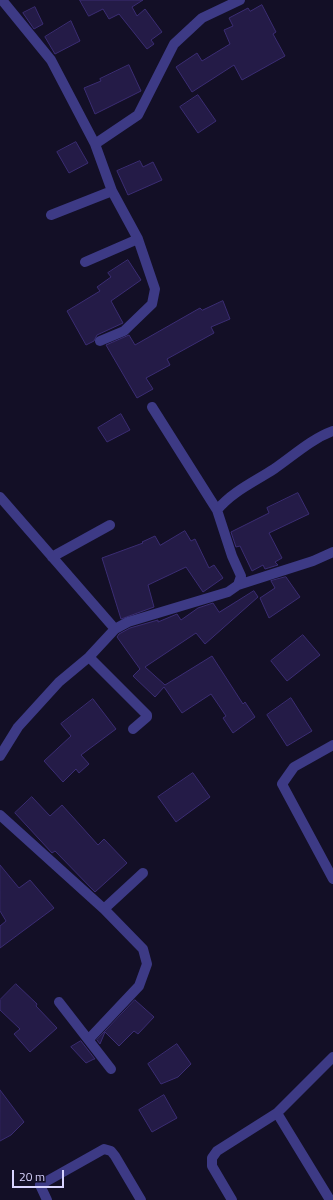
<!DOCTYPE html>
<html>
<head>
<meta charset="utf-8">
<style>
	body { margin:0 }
	#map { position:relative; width:333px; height:1200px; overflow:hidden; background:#130f26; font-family:"Titillium Web",sans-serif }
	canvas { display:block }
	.scale { position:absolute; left:12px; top:1170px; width:52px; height:18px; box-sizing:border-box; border:2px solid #d9d4ff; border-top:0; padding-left:5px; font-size:12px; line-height:14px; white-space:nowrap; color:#d9d4ff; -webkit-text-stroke:3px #130f26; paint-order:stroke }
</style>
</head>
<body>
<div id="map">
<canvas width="333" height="1200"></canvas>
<div class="scale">20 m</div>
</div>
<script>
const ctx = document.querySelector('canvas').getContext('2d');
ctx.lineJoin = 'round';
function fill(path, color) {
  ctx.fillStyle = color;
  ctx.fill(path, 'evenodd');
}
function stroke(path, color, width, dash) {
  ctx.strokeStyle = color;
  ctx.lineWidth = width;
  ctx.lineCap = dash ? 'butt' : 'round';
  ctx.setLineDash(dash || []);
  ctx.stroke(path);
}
const building = new Path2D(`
	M 80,0 L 143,0 L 132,7 L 137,16 L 145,9 L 162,32 L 151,40 L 154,44 L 147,49 L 119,14 L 109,19 L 103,9 L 89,16 Z
	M 262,5 L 276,32 L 273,34 L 285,56 L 242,80 L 234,65 L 192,92 L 176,67 L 197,53 L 202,61 L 230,44 L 224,30 L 233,26 L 229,18 L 248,8 L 250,11 Z
	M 35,7 L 43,24 L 34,29 L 23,13 Z
	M 71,21 L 80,41 L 55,54 L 45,37 Z
	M 129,65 L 141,91 L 95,114 L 84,88 L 101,81 L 100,79 Z
	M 198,95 L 216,121 L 198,133 L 180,107 Z
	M 76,142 L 88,163 L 69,173 L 57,152 Z
	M 140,161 L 143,167 L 153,162 L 162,180 L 128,195 L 117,171 Z
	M 128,260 L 141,280 L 111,301 L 123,323 L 97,335 L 94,341 L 86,345 L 67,311 L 100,291 L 97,287 L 111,277 L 108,273 Z
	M 223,301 L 230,319 L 211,327 L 214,333 L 167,359 L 170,365 L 146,378 L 153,389 L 137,398 L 106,345 L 129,335 L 135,345 L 200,308 L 202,310 Z
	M 121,414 L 130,430 L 107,442 L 98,428 Z
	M 298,493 L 309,514 L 269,533 L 282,558 L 275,562 L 278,565 L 265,569 L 263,565 L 252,571 L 240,546 L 236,547 L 231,532 L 269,513 L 267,508 Z
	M 185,531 L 191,541 L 195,539 L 209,568 L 214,565 L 223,578 L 203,592 L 186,567 L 148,585 L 154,607 L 121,619 L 102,558 L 143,543 L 142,542 L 155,536 L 160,545 Z
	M 286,577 L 300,597 L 269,618 L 260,598 L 275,588 L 271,581 Z
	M 254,591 L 258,597 L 205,644 L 196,633 L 145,667 L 165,685 L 212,656 L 243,704 L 245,702 L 255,717 L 233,733 L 223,718 L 226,716 L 211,694 L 182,713 L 164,687 L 155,697 L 133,676 L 140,669 L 117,637 L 119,634 L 130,628 L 158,620 L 158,622 L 177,614 L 181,620 L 198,608 L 213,603 L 219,612 Z
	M 303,635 L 320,655 L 287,681 L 271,661 Z
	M 291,698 L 312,731 L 287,746 L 267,715 Z
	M 93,699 L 116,729 L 81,755 L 89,764 L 79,773 L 76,769 L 63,782 L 44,761 L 71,736 L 61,724 Z
	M 193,773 L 210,797 L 176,822 L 158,797 Z
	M 32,797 L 50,816 L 62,805 L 98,845 L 104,839 L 127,863 L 95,892 L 55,851 L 52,853 L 15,813 Z
	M 0,865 L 19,888 L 30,880 L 54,908 L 0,948 L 0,926 L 6,921 L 0,911 Z
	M 16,984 L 37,1004 L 36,1006 L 57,1028 L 30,1052 L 14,1034 L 20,1029 L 0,1010 L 0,1000 Z
	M 135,1000 L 154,1017 L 138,1034 L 134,1031 L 119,1046 L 105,1032 L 100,1044 L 97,1040 Z
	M 81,1041 L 95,1059 L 94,1059 L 86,1063 L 71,1047 Z
	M 177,1044 L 191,1064 L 178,1077 L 161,1084 L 148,1064 Z
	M 0,1090 L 24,1122 L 11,1135 L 0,1141 Z
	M 164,1095 L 177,1118 L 152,1132 L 139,1110 Z`);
fill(building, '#241b47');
stroke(building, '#3b2d73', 1);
stroke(new Path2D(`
	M 2,0 L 51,60 L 95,144
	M 51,215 L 112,191
	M 85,262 L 138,239
	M 100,341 L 124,331 L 152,304 L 155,289 L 138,239 L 112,191 L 95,144 L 138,115 L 174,44 L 202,18 L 240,0
	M 152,407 L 217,510
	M 0,497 L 115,629
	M 52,557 L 110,525
	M 238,585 L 313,561 L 333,552
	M 89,657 L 147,715 L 147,717 L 133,729
	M 333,745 L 294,767 L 282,784 L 333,879
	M 0,756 L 18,727 L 59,682 L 89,657 L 115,629 L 128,622 L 228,592 L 238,585 L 241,576 L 232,556 L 217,510 C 233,491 254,482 274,469 C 293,456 311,439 333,431
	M 0,815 L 104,909 L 143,949 L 147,964 L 139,986 L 89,1039
	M 104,909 L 143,873
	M 59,1002 L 111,1069
	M 277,1113 L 330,1200
	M 47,1200 L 40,1185 L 104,1149 L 111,1151 L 115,1156 L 141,1200
	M 232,1200 L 212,1166 L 212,1158 L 217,1151 L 277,1113 L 333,1057`), '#3d3a85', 10);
</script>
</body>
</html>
